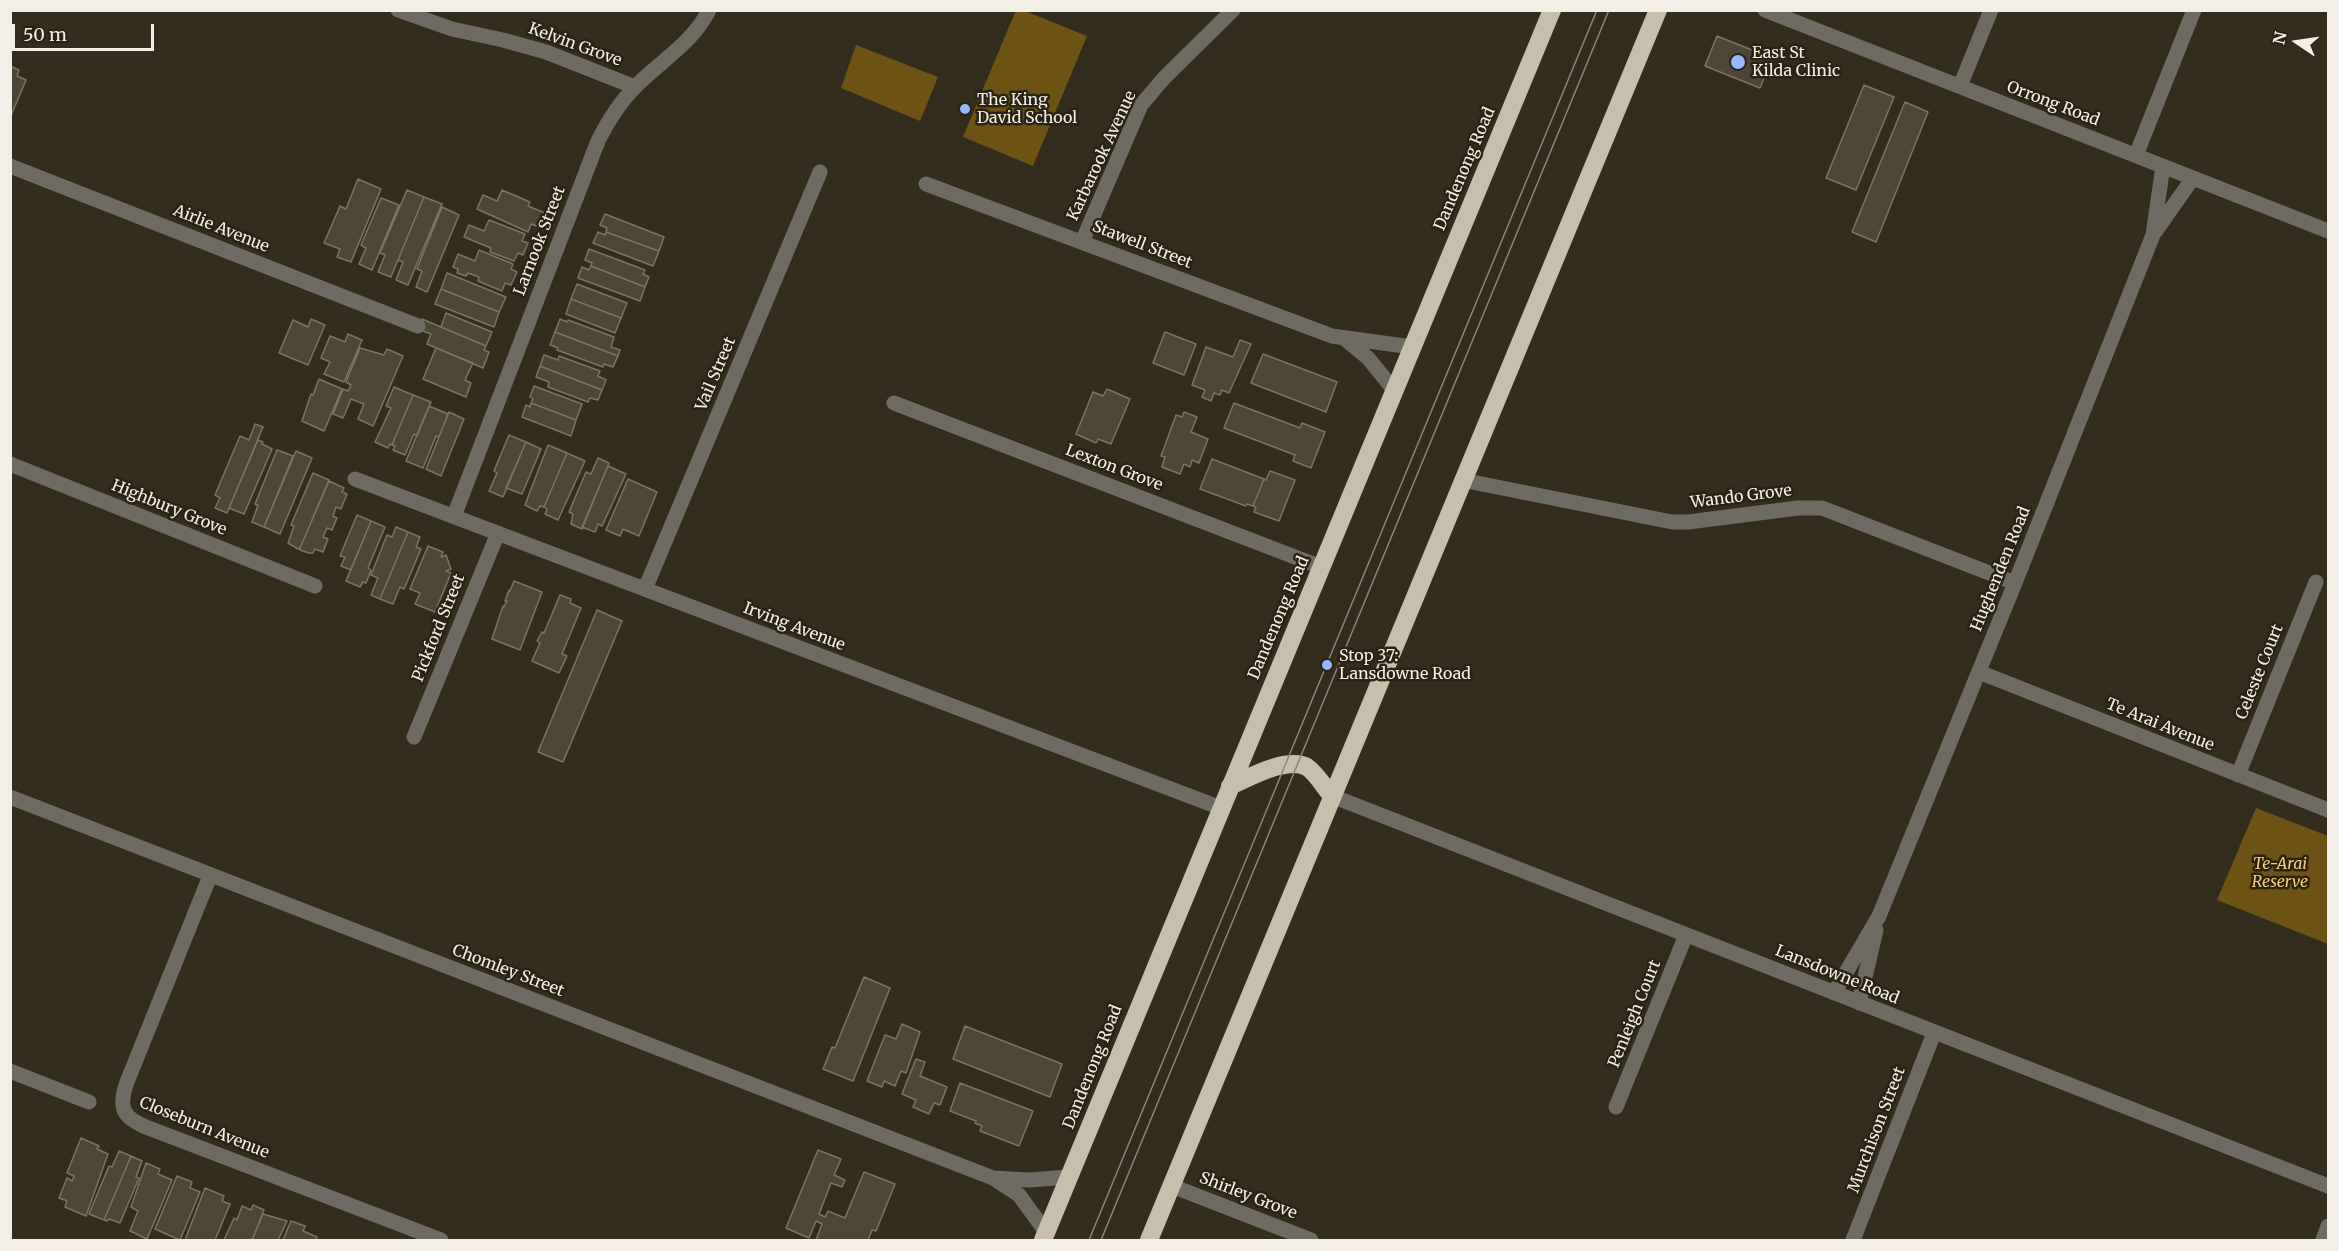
<!DOCTYPE html>
<html>
<head>
<meta charset="utf-8">
<style>
	body { margin:0 }
	#map { position:relative; width:2339px; height:1251px; overflow:hidden; background:#342d1e; font-family:Merriweather,serif }
	canvas { display:block }
	.frame { position:absolute; inset:0; border:12px solid #f4efe6; pointer-events:none }
	.north { position:absolute; left:2267px; top:12px; width:60px; height:60px; -webkit-text-stroke:4px #2a2314; paint-order:stroke; rotate:283deg; font-size:16px; font-weight:700; line-height:24px; text-align:center; color:#f4efe6 }
	.north::after { content:''; display:block; margin:auto; width:21px; height:27px; background:#f4efe6; clip-path:polygon(50% 0,100% 100%,50% 72%,0 100%) }
	.scale { position:absolute; left:12px; top:24px; width:142px; height:27px; box-sizing:border-box; border:3px solid #f4efe6; border-top:0; padding-left:8px; font-size:18px; line-height:21px; white-space:nowrap; color:#f4efe6; -webkit-text-stroke:4px #2a2314; paint-order:stroke }
</style>
</head>
<body>
<div id="map">
<canvas width="2339" height="1251"></canvas>
<div class="frame"></div>
<div class="north">N</div>
<div class="scale">50 m</div>
</div>
<script>
const ctx = document.querySelector('canvas').getContext('2d');
ctx.lineJoin = 'round';
function fill(path, color) {
  ctx.fillStyle = color;
  ctx.fill(path, 'evenodd');
}
function stroke(path, color, width, dash) {
  ctx.strokeStyle = color;
  ctx.lineWidth = width;
  ctx.lineCap = dash ? 'butt' : 'round';
  ctx.setLineDash(dash || []);
  ctx.stroke(path);
}
function drawText(font, color, halo, rows, align = 'center') {
  ctx.font = font + ' Merriweather,serif';
  ctx.lineWidth = 5;
  ctx.setLineDash([]);
  ctx.textBaseline = 'middle';
  ctx.strokeStyle = halo;
  ctx.fillStyle = color;
  for (const [text, x, y, turn = 0] of rows) {
    ctx.save();
    ctx.translate(x, y);
    ctx.rotate((+turn || 0) * Math.PI / 180);
    ctx.textAlign = isNaN(turn) ? turn : align;
    if (halo) ctx.strokeText(text, 0, 0);
    ctx.fillText(text, 0, 0);
    ctx.restore();
  }
}
fill(new Path2D(`
	M 1016,10 L 1025,11 L 1087,36 L 1033,166 L 963,137 Z
	M 856,45 L 938,77 L 920,121 L 841,88 Z
	M 2256,808 L 2328,836 L 2328,944 L 2217,900 Z`), '#6c5313');
const building = new Path2D(`
	M 1717,36 L 1772,58 L 1760,88 L 1705,66 Z
	M 10,66 L 19,70 L 17,76 L 26,80 L 10,118 Z
	M 1864,85 L 1894,97 L 1856,190 L 1826,178 Z
	M 1905,102 L 1928,112 L 1876,242 L 1852,232 Z
	M 358,179 L 381,189 L 351,262 L 337,257 L 340,249 L 324,243 L 340,206 L 346,209 Z
	M 407,190 L 424,197 L 391,277 L 378,272 L 385,255 L 380,253 Z
	M 502,190 L 530,202 L 528,206 L 545,213 L 539,227 L 531,224 L 528,232 L 477,209 L 483,195 L 497,201 Z
	M 424,197 L 442,204 L 408,285 L 396,280 L 403,262 L 398,260 Z
	M 381,198 L 399,205 L 372,270 L 359,264 L 366,248 L 361,245 Z
	M 442,207 L 459,215 L 427,292 L 416,287 L 422,271 L 417,269 Z
	M 605,214 L 664,237 L 659,251 L 606,232 L 607,228 L 600,225 Z
	M 489,220 L 525,234 L 522,241 L 528,243 L 523,255 L 518,253 L 514,261 L 490,252 L 491,248 L 464,237 L 469,225 L 484,231 Z
	M 598,232 L 605,235 L 606,232 L 659,251 L 653,266 L 593,243 Z
	M 589,249 L 645,270 L 643,274 L 649,277 L 645,287 L 591,266 L 592,263 L 585,260 Z
	M 479,250 L 513,264 L 511,269 L 517,272 L 511,285 L 505,283 L 502,291 L 478,281 L 479,277 L 468,273 L 466,276 L 457,273 L 458,269 L 453,267 L 458,254 L 475,261 Z
	M 591,266 L 645,287 L 640,301 L 578,278 L 582,267 L 589,270 Z
	M 447,273 L 506,297 L 499,312 L 441,289 Z
	M 577,284 L 627,303 L 621,318 L 571,299 Z
	M 441,289 L 499,312 L 494,327 L 435,304 Z
	M 571,299 L 621,318 L 615,333 L 566,314 Z
	M 446,313 L 492,332 L 486,346 L 441,327 Z
	M 311,319 L 325,325 L 308,365 L 279,353 L 293,320 L 308,327 Z
	M 422,319 L 486,346 L 484,350 L 489,352 L 483,368 L 427,344 L 431,334 L 418,329 Z
	M 560,319 L 567,322 L 568,320 L 614,337 L 611,347 L 620,350 L 618,356 L 555,332 Z
	M 555,332 L 618,356 L 613,367 L 604,364 L 603,367 L 557,350 L 558,348 L 550,345 Z
	M 1165,332 L 1196,344 L 1184,375 L 1153,363 Z
	M 348,334 L 362,340 L 344,382 L 324,374 L 330,362 L 321,358 L 330,336 L 345,342 Z
	M 1240,340 L 1251,344 L 1229,393 L 1222,390 L 1220,395 L 1214,393 L 1211,401 L 1202,397 L 1205,390 L 1192,385 L 1206,347 L 1233,357 Z
	M 360,348 L 384,355 L 387,349 L 403,356 L 373,426 L 358,419 L 364,404 L 351,399 L 343,418 L 333,414 L 343,389 L 348,391 L 351,385 L 346,382 Z
	M 436,348 L 473,363 L 465,380 L 471,383 L 466,397 L 423,379 Z
	M 1263,354 L 1337,382 L 1326,412 L 1251,383 Z
	M 544,355 L 558,360 L 559,356 L 600,371 L 598,376 L 606,380 L 602,390 L 540,366 Z
	M 540,366 L 602,390 L 598,400 L 590,398 L 588,402 L 548,387 L 549,382 L 536,377 Z
	M 319,379 L 342,389 L 324,431 L 302,421 L 311,394 L 313,395 Z
	M 534,386 L 582,404 L 576,420 L 531,403 L 533,399 L 530,397 Z
	M 394,387 L 413,395 L 392,445 L 390,444 L 388,448 L 375,442 L 391,408 L 386,406 Z
	M 1107,389 L 1130,399 L 1111,444 L 1098,439 L 1096,443 L 1076,434 L 1093,392 L 1103,396 Z
	M 413,395 L 431,402 L 417,436 L 414,434 L 405,455 L 393,450 L 395,446 L 392,445 Z
	M 531,403 L 576,420 L 571,436 L 522,417 L 526,405 L 530,407 Z
	M 1234,403 L 1300,428 L 1302,423 L 1325,432 L 1311,468 L 1293,461 L 1295,455 L 1224,428 Z
	M 429,406 L 448,414 L 439,437 L 436,436 L 423,468 L 406,461 Z
	M 449,412 L 464,419 L 441,476 L 426,469 Z
	M 1184,412 L 1197,417 L 1191,432 L 1208,439 L 1199,463 L 1192,460 L 1190,467 L 1184,464 L 1180,474 L 1162,467 L 1165,457 L 1161,456 L 1176,415 L 1182,417 Z
	M 255,424 L 263,427 L 227,513 L 215,508 L 220,498 L 215,495 L 240,436 L 249,440 Z
	M 509,435 L 526,442 L 503,497 L 489,491 L 497,473 L 494,471 Z
	M 258,440 L 263,442 L 262,444 L 272,449 L 244,514 L 229,508 Z
	M 526,442 L 541,449 L 522,494 L 506,488 Z
	M 548,445 L 567,453 L 544,507 L 540,506 L 537,511 L 525,505 Z
	M 277,450 L 293,456 L 264,527 L 252,522 L 258,505 L 255,504 Z
	M 296,451 L 312,458 L 280,534 L 264,527 Z
	M 567,453 L 585,461 L 558,520 L 545,514 L 547,509 L 544,507 Z
	M 598,458 L 609,463 L 582,529 L 571,524 L 573,514 L 569,512 L 586,472 L 591,474 Z
	M 1212,459 L 1264,479 L 1253,506 L 1247,504 L 1246,506 L 1200,489 Z
	M 608,466 L 626,474 L 602,526 L 598,524 L 595,532 L 582,527 Z
	M 1270,471 L 1295,480 L 1279,521 L 1254,512 L 1256,507 L 1253,506 L 1264,479 L 1266,480 Z
	M 313,473 L 329,480 L 300,548 L 298,549 L 288,543 L 294,526 L 291,525 Z
	M 628,479 L 657,492 L 639,536 L 623,529 L 620,536 L 606,530 Z
	M 329,481 L 344,488 L 342,492 L 347,494 L 341,509 L 336,507 L 333,516 L 337,518 L 332,530 L 327,528 L 323,537 L 328,539 L 323,552 L 315,549 L 313,553 L 309,553 L 300,550 L 300,548 Z
	M 357,515 L 371,521 L 351,570 L 341,566 L 345,557 L 340,556 Z
	M 371,521 L 385,527 L 368,568 L 371,570 L 366,583 L 363,582 L 360,587 L 346,581 Z
	M 396,527 L 408,532 L 380,599 L 371,595 L 378,578 L 371,575 L 387,535 L 392,537 Z
	M 408,532 L 420,537 L 416,547 L 421,549 L 404,589 L 400,587 L 393,604 L 380,599 Z
	M 428,546 L 443,552 L 441,557 L 446,555 L 451,569 L 446,571 L 451,573 L 435,612 L 415,604 L 420,593 L 410,589 Z
	M 514,581 L 542,592 L 520,650 L 492,639 L 503,606 L 504,607 L 507,601 L 505,601 L 509,590 L 510,591 Z
	M 560,595 L 571,599 L 570,603 L 581,608 L 562,654 L 567,656 L 559,673 L 532,661 L 540,643 L 537,641 L 542,632 L 544,633 Z
	M 597,610 L 622,621 L 563,762 L 538,752 Z
	M 864,977 L 890,988 L 853,1081 L 823,1069 L 832,1047 L 835,1048 Z
	M 902,1024 L 920,1032 L 906,1073 L 901,1071 L 895,1086 L 884,1081 L 882,1087 L 867,1081 L 885,1035 L 896,1039 Z
	M 965,1026 L 1062,1064 L 1050,1097 L 953,1059 Z
	M 916,1059 L 925,1062 L 920,1076 L 947,1087 L 940,1105 L 934,1103 L 929,1114 L 913,1107 L 916,1100 L 902,1094 Z
	M 960,1083 L 1033,1111 L 1019,1146 L 980,1131 L 982,1126 L 975,1123 L 976,1121 L 950,1111 Z
	M 81,1138 L 99,1146 L 97,1149 L 108,1154 L 86,1216 L 65,1207 L 67,1201 L 59,1198 L 67,1178 L 72,1181 L 74,1176 L 67,1173 Z
	M 818,1150 L 841,1159 L 834,1175 L 845,1180 L 842,1187 L 831,1183 L 819,1214 L 825,1217 L 828,1211 L 845,1218 L 864,1172 L 895,1184 L 876,1231 L 872,1230 L 868,1240 L 816,1240 L 822,1224 L 816,1221 L 809,1238 L 786,1228 Z
	M 119,1151 L 131,1156 L 104,1220 L 89,1214 L 109,1166 L 112,1167 Z
	M 131,1156 L 142,1161 L 136,1177 L 139,1178 L 120,1223 L 109,1219 L 107,1221 L 104,1220 Z
	M 146,1163 L 160,1169 L 158,1174 L 172,1180 L 147,1239 L 130,1231 L 138,1211 L 131,1207 Z
	M 177,1176 L 192,1182 L 190,1188 L 200,1192 L 180,1240 L 155,1229 Z
	M 205,1188 L 224,1196 L 222,1201 L 230,1204 L 215,1240 L 185,1240 Z
	M 253,1205 L 264,1210 L 253,1238 L 250,1240 L 224,1240 L 234,1218 L 237,1220 L 242,1206 L 251,1210 Z
	M 263,1214 L 287,1221 L 278,1240 L 252,1240 Z
	M 291,1221 L 305,1226 L 303,1231 L 317,1237 L 316,1240 L 283,1240 Z`);
fill(building, '#4d4636');
stroke(building, '#7b7362', 1.5);
stroke(new Path2D(`
	M 398,10 L 452,29 L 503,40 L 546,52 L 635,87
	M 1765,10 L 2328,231
	M 1960,86 L 1991,10
	M 2136,155 L 2194,10
	M 10,166 L 418,326
	M 926,184 L 1332,336 L 1412,347
	M 2155,232 L 2193,178
	M 1082,242 L 1141,105 L 1164,78 L 1233,10
	M 1345,339 L 1368,358 L 1394,390
	M 894,403 L 1321,567
	M 10,464 L 315,586
	M 355,479 L 1221,808
	M 1462,480 L 1672,522 L 1688,522 L 1798,508 L 1822,508 L 2015,583
	M 454,516 L 598,141 C 608,121 619,103 635,87 C 659,62 693,43 709,10
	M 645,589 L 820,172
	M 1979,672 L 2328,810
	M 414,737 L 498,533
	M 2238,775 L 2316,582
	M 1332,796 L 2328,1186
	M 10,797 L 993,1178 L 1019,1195 L 1046,1232
	M 210,876 L 127,1082 C 118,1107 122,1117 146,1127 L 441,1240
	M 1834,993 L 1879,916 L 2015,583 L 2153,235 L 2163,166
	M 1859,1003 L 1876,930
	M 10,1071 L 89,1102
	M 1616,1107 L 1686,935
	M 993,1178 L 1029,1180 L 1069,1177
	M 1172,1186 L 1311,1240
	M 1853,1240 L 1934,1033
	M 2323,1240 L 2328,1226`), '#6e6b63', 15);
stroke(new Path2D(`
	M 1230,786 C 1249,778 1287,756 1307,767 C 1317,774 1324,787 1332,796
	M 1043,1240 L 1552,10
	M 1149,1240 L 1658,10`), '#c7bfac', 18);
stroke(new Path2D(`
	M 1089,1240 L 1597,10
	M 1101,1240 L 1609,10`), '#8c8679', 1.5);
for (const [x, y, r, color] of [
	[1738,62,8,"#97b6fd"],
	[965,109,6,"#97b6fd"],
	[1327,665,6,"#97b6fd"]
]) {
  const dot = new Path2D();
  dot.arc(x, y, r, 0, 2 * Math.PI);
  ctx.fillStyle = color;
  ctx.fill(dot);
  stroke(dot, '#2a2314', 2);
}
drawText('16px', '#f4efe6', '#2a2314', [
	["Kelvin Grove",575,45,20],
	["Orrong Road",2053,104,21],
	["Karbarook Avenue",1102,156,-65],
	["Dandenong Road",1465,169,-67],
	["Airlie Avenue",221,229,22],
	["Larnook Street",540,241,-69],
	["Stawell Street",1142,245,21],
	["Vail Street",716,374,-67],
	["Lexton Grove",1114,468,21],
	["Wando Grove",1741,497,-7],
	["Highbury Grove",169,508,22],
	["Hughenden Road",2001,569,-68],
	["Dandenong Road",1279,618,-67],
	["Irving Avenue",794,627,21],
	["Pickford Street",439,628,-68],
	["Celeste Court",2260,672,-68],
	["Te Arai Avenue",2160,725,22],
	["Chomley Street",508,971,21],
	["Lansdowne Road",1837,975,22],
	["Penleigh Court",1635,1014,-68],
	["Dandenong Road",1093,1067,-68],
	["Closeburn Avenue",204,1128,22],
	["Murchison Street",1877,1130,-69],
	["Shirley Grove",1248,1196,21]
]);
drawText('16px', '#f4efe6', '#2a2314', [
	["East St",1752,53],
	["Kilda Clinic",1752,71],
	["The King",977,100],
	["David School",977,118],
	["Stop 37:",1339,656],
	["Lansdowne Road",1339,674]
], 'left');
drawText('italic 16px', '#f9cf6f', '#2a2314', [
	["Te-Arai",2280,864],
	["Reserve",2280,882]
]);
</script>
</body>
</html>
